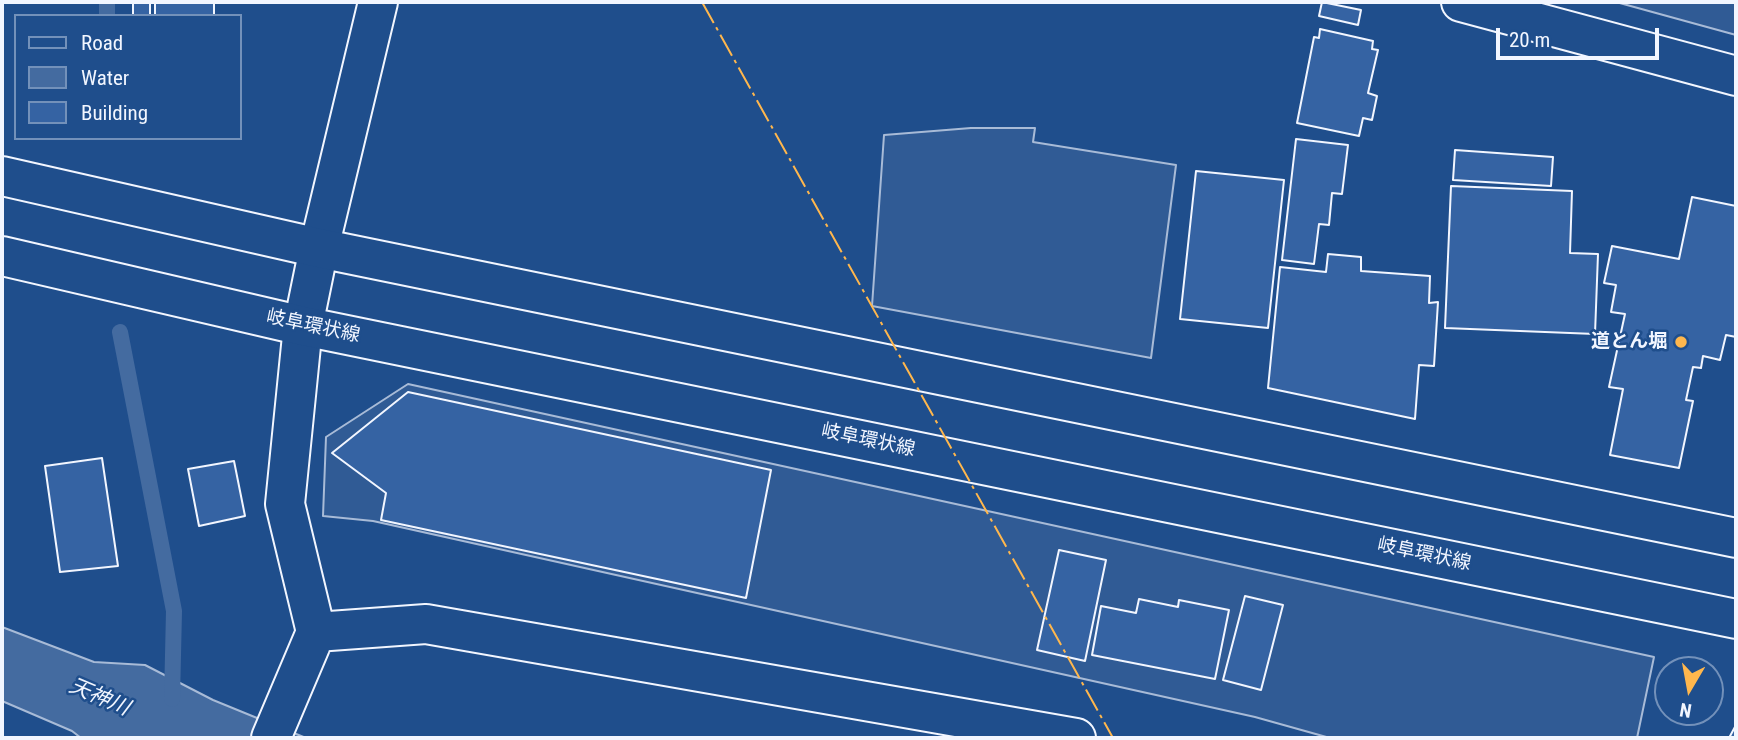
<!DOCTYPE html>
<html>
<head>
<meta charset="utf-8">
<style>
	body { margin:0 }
	#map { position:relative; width:1738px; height:740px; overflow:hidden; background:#1f4e8c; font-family:"Roboto Condensed",sans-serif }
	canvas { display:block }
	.frame { position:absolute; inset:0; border:4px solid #f2f6ff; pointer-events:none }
	.legend { position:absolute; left:14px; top:14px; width:228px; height:126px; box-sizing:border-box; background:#1f4e8c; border:2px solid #7391ba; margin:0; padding:9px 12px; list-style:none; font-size:21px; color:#f2f6ff }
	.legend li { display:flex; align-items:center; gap:14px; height:35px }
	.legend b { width:35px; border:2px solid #7391ba }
	.north { position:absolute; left:1654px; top:656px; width:70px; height:70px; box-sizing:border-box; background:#1f4e8c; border:2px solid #7391ba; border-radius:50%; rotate:190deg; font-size:19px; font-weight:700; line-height:28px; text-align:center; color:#f2f6ff }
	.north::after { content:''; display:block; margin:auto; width:24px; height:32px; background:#ffb74d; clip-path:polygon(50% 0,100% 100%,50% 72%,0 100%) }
	.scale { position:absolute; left:1496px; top:28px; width:163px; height:32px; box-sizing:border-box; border:4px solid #f2f6ff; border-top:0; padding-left:9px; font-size:21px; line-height:24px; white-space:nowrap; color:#f2f6ff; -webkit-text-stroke:5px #1f4e8c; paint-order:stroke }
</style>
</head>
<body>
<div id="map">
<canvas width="1738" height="740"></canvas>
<div class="frame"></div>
<ul class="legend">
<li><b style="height:9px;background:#1f4e8c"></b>Road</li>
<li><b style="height:19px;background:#446ba0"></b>Water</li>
<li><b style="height:19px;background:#3563a3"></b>Building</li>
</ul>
<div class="north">N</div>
<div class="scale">20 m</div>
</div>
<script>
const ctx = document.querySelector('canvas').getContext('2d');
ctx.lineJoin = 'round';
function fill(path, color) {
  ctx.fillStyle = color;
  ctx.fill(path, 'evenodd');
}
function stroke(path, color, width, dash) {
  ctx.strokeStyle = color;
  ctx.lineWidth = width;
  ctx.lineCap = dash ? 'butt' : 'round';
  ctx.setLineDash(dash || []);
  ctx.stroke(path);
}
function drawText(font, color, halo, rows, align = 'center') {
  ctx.font = font + ' "Roboto Condensed","Noto Sans JP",sans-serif';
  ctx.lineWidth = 5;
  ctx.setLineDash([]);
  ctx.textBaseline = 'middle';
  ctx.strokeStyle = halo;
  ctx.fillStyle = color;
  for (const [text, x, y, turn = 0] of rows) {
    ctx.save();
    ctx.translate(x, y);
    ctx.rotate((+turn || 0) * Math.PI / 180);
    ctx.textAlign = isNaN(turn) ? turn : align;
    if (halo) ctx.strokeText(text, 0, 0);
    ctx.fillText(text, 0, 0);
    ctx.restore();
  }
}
const built = new Path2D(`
	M 1616,2 L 1736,2 L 1736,35 Z
	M 971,128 L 1035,128 L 1033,142 L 1176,165 L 1151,358 L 872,306 L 884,135 Z
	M 408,384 L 1654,657 L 1637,738 L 1330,738 L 1255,717 L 373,521 L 323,516 L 326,437 Z`);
fill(built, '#305b95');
stroke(built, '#a8bbd7', 2);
const water = new Path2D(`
	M 2,627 L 94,662 L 145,665 L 213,700 L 306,738 L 81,738 L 72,731 L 2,701 Z`);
fill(water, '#446ba0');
stroke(water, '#a8bbd7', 2);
stroke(new Path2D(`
	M 107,2 L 107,16
	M 120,332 L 174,611 L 172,699`), '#446ba0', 16);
const building = new Path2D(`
	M 133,2 L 150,2 L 150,16 L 133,16 Z
	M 155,2 L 214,2 L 214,16 L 155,16 Z
	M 1322,2 L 1361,10 L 1358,25 L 1319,16 Z
	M 1320,29 L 1373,41 L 1372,49 L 1378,50 L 1368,93 L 1377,96 L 1372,120 L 1363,118 L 1359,136 L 1297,123 L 1314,37 L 1319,38 Z
	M 1296,139 L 1348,145 L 1342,194 L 1332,193 L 1329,225 L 1319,224 L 1314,264 L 1282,260 Z
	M 1455,150 L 1553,157 L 1551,186 L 1453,180 Z
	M 1196,171 L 1284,180 L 1268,328 L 1180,319 Z
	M 1451,186 L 1572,191 L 1570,253 L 1598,254 L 1595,334 L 1445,328 Z
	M 1692,197 L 1736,206 L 1736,337 L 1726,335 L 1720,360 L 1703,356 L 1701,368 L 1693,367 L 1686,400 L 1693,401 L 1679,468 L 1610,455 L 1623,389 L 1609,387 L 1625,314 L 1611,312 L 1616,285 L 1604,283 L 1612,246 L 1679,259 Z
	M 1328,254 L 1361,257 L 1361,271 L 1430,276 L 1429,303 L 1438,302 L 1434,366 L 1419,365 L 1415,419 L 1268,388 L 1280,267 L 1326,272 Z
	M 408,392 L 771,470 L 746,598 L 381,520 L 386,493 L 332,453 Z
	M 102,458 L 118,566 L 60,572 L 45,466 Z
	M 234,461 L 245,516 L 199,526 L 188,469 Z
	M 1059,550 L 1106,560 L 1085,661 L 1037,650 Z
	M 1245,596 L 1283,605 L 1261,690 L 1223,680 Z
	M 1139,599 L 1178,607 L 1179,600 L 1229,610 L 1215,679 L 1092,655 L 1101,606 L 1136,613 Z
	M 1736,725 L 1736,738 L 1729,738 Z`);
fill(building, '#3563a3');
stroke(building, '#f2f6ff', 2);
const minor = new Path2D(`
	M 1461,2 L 1736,76
	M 316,632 L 426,624 L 1076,738
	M 271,738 L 316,632 L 285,504 L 303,326`);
const tertiary = new Path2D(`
	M 303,326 L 319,248 L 378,2`);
const primary = new Path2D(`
	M 2,176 L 319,248 L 1736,538
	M 2,256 L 303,326 L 1736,619`);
stroke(minor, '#f2f6ff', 42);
stroke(tertiary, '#f2f6ff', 42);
stroke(primary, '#f2f6ff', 42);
stroke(minor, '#1f4e8c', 38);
stroke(tertiary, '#1f4e8c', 38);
stroke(primary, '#1f4e8c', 38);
stroke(new Path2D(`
	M 702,2 L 1113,738`), '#ffb74d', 2, [24, 5, 3.5, 5]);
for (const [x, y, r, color] of [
	[1681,342,7,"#ffb74d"]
]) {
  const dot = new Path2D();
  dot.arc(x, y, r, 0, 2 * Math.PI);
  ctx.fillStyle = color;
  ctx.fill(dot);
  stroke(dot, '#1f4e8c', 2.5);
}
drawText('19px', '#f2f6ff', '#1f4e8c', [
	["岐阜環状線",313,327,12],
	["岐阜環状線",868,441,12],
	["岐阜環状線",1424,555,12]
]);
drawText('bold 19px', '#f2f6ff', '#1f4e8c', [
	["道とん堀",1667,342]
], 'right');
drawText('italic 21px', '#f2f6ff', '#1f4e8c', [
	["天神川",99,698,23]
]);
</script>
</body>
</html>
